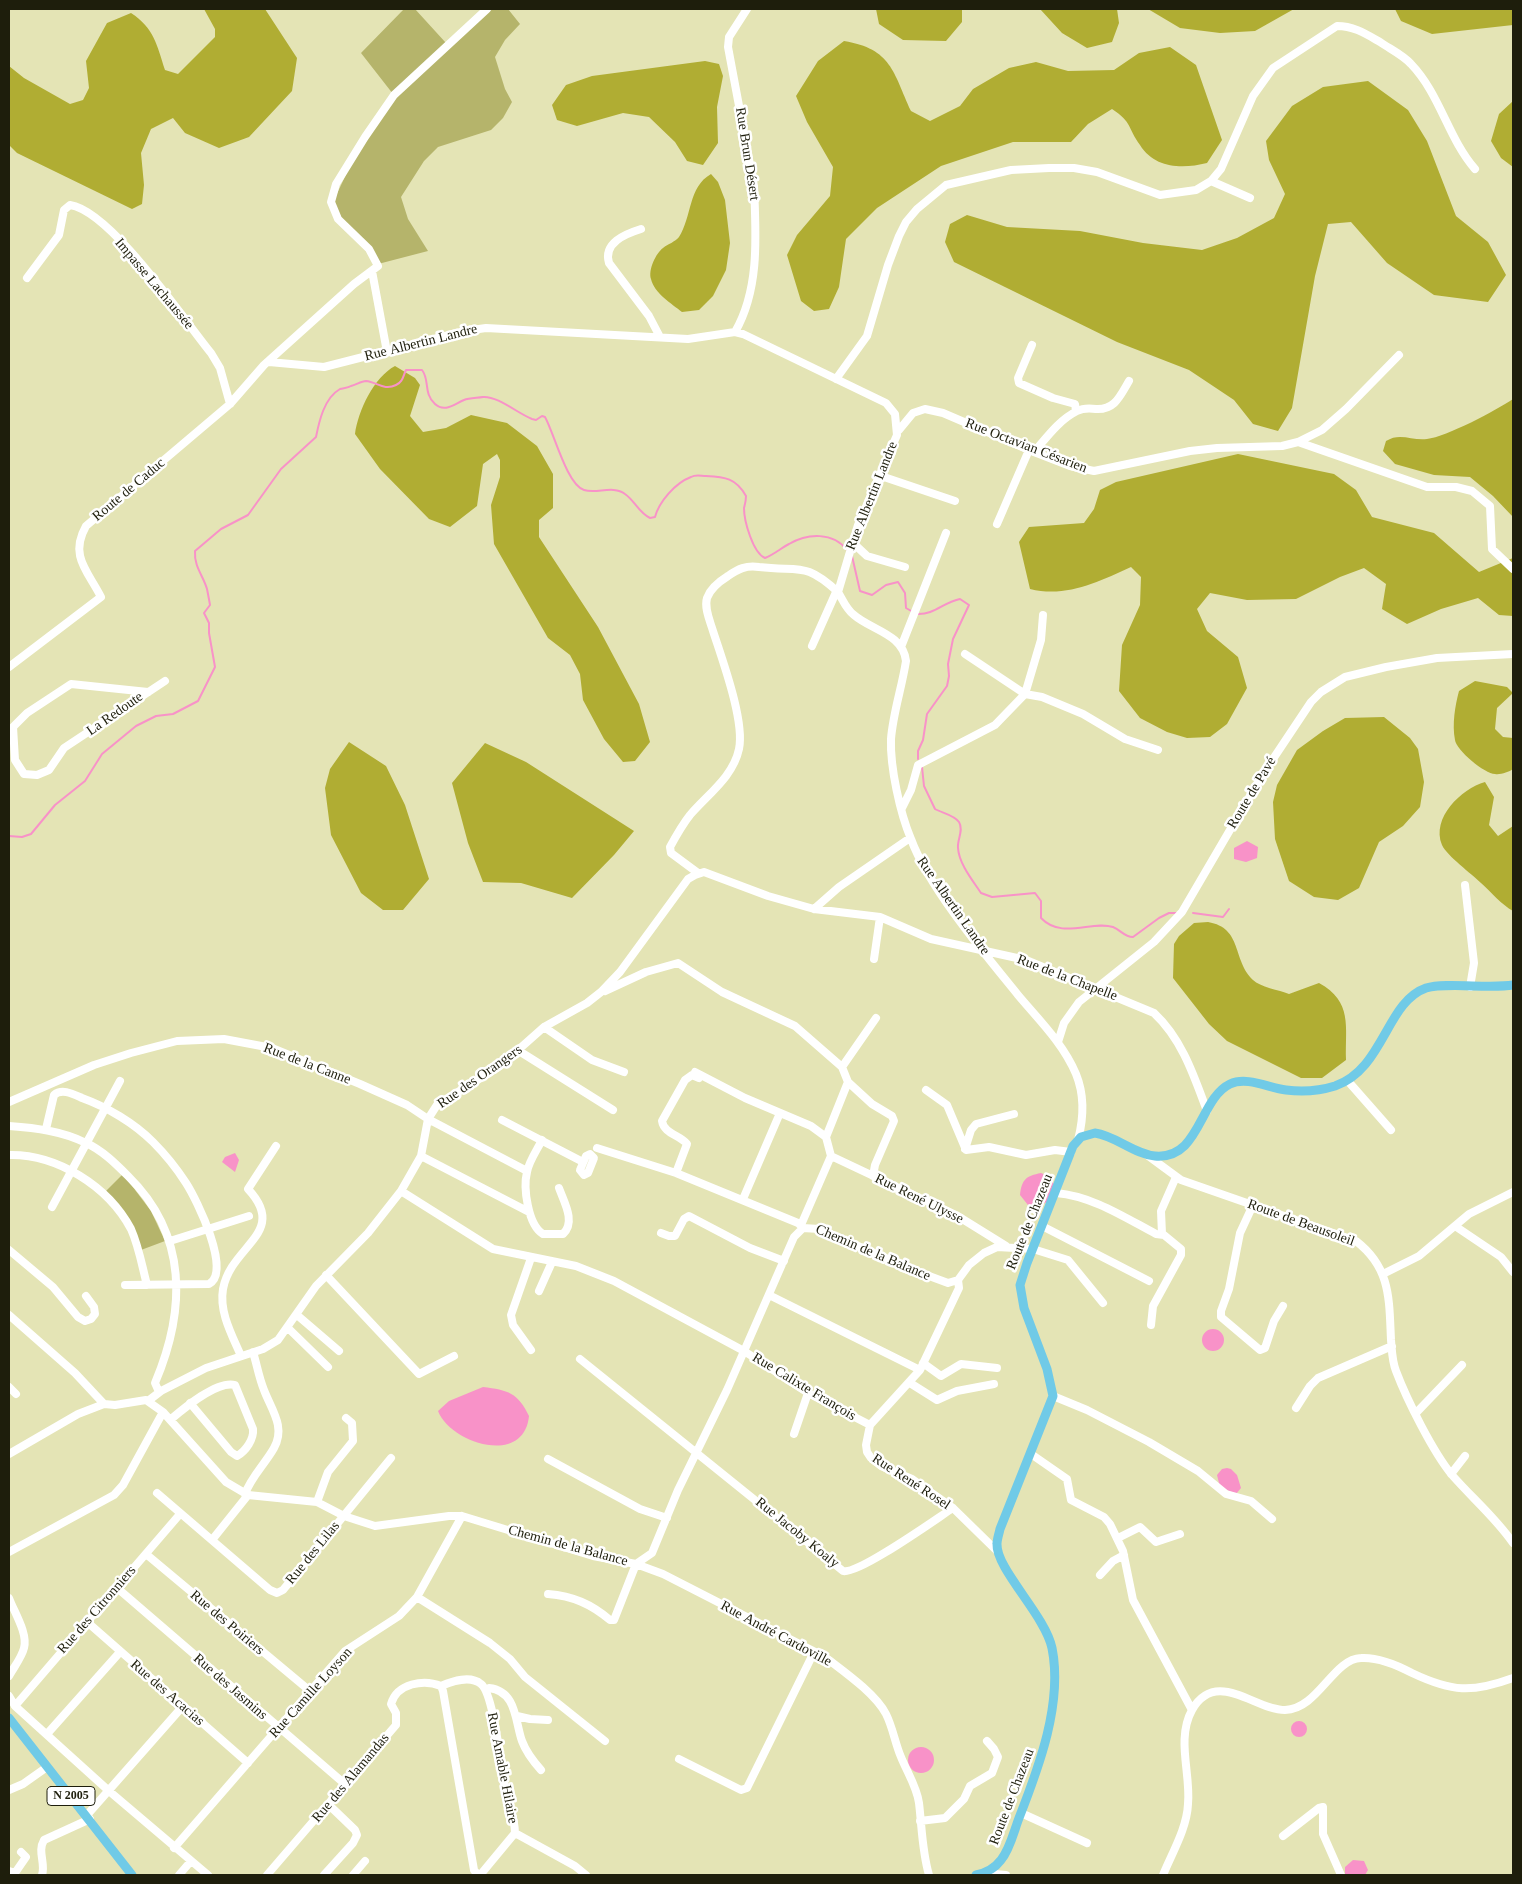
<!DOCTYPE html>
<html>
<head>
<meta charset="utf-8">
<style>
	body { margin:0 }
	#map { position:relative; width:1522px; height:1884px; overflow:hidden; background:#e4e4b5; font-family:"Times New Roman",serif }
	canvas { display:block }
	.frame { position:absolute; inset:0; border:10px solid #1e1e0c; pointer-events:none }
</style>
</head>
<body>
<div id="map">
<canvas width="1522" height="1884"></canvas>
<div class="frame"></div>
</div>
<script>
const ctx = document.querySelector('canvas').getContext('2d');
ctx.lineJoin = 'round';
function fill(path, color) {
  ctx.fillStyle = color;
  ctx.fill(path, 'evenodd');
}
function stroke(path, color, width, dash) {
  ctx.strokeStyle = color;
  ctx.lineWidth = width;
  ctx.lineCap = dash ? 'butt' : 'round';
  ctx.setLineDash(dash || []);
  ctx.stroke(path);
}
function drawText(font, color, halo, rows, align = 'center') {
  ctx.font = font + ' "Times New Roman",serif';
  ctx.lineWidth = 5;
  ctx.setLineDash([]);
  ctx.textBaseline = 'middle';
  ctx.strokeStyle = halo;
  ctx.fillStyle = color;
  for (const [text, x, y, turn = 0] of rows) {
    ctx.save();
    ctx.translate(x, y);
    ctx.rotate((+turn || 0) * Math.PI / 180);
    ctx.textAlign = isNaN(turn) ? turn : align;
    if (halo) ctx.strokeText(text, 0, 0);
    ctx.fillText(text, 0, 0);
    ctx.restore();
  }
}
fill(new Path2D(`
	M 404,9 L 415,9 L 446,43 L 393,94 L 361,53 Z
	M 489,9 L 508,9 L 520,24 L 505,40 L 495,57 L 505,89 L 512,102 L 503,118 L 491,130 L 438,147 L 424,161 L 401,197 L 408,219 L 428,251 L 378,264 L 338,214 L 333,202 L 351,164 L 396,96 Z
	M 123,1174 L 151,1211 L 165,1241 L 141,1250 L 104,1193 Z`), '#b5b46b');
fill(new Path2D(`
	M 204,9 L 265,9 L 297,58 L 292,91 L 249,137 L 219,148 L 185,133 L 173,118 L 151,129 L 141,153 L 144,185 L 142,204 L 132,209 L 17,153 L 9,145 L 9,66 L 24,78 L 70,104 L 83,100 L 89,88 L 86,61 L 107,23 L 131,13 C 154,28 157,45 165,70 L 178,74 L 215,37 L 215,29 Z
	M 876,9 L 962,9 L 962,22 L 946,41 L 903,40 L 879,24 Z
	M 1040,9 L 1117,9 L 1119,23 L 1112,42 L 1087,48 L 1062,33 Z
	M 1148,9 L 1294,9 L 1255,31 L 1220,33 L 1180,28 Z
	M 1395,9 L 1513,9 L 1513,25 L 1432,34 L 1401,21 Z
	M 844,41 C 892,49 893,72 911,111 L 930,121 L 960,106 L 973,89 L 1009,68 L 1036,62 L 1068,71 L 1114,70 L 1139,53 L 1170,47 L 1196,65 L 1222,140 L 1207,163 C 1183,169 1155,169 1140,145 C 1127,127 1133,123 1112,109 L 1088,124 L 1071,142 L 1013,142 L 941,166 L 877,208 L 846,239 L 839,287 L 829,309 L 814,311 L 801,301 L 787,255 L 797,235 L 830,196 L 833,167 L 807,122 L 796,96 L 818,61 Z
	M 705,61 L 719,64 L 723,76 L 717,107 L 718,143 L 703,165 L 687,161 L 675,142 L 649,117 L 623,113 L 577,126 L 557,120 L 552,105 L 566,85 L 592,76 Z
	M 1368,81 L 1408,110 L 1427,141 L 1456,216 L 1488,242 L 1506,275 L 1488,302 L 1434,295 L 1387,263 L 1351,222 L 1328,224 L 1315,276 L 1292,408 L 1278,431 L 1253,424 L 1234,400 L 1189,370 L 1117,342 L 954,262 L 945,242 L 950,224 L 967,215 L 1007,227 L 1080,231 L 1143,243 L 1202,250 L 1237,238 L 1274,218 L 1285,194 L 1269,160 L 1266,141 L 1292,106 L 1323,87 Z
	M 1513,101 L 1513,167 L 1501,158 L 1491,141 L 1499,114 Z
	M 711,174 L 718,182 L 725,200 L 730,243 L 726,270 L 713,296 L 699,310 L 682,312 C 672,304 654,293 651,279 C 648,270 656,253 663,248 C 668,244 675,242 679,237 C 692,217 688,187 711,174 Z
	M 395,366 L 415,378 L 420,385 L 410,416 L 423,432 L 446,428 L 471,415 L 507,423 L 537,446 L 553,474 L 553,508 L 539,520 L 539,537 L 598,627 L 639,704 L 650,742 L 635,761 L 623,762 L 604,739 L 583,700 L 580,674 L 570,655 L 548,638 L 494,544 L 491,505 L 500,477 L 500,460 L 497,454 L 483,464 L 477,506 L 450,527 L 429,519 L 380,469 L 355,434 C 358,411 374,377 395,366 Z
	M 1513,399 L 1513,517 L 1493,496 L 1470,477 L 1434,475 L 1395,464 L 1383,451 L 1386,441 C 1400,432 1412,441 1427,439 C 1446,437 1497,410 1513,399 Z
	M 1238,454 L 1334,474 L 1356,490 L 1372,517 L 1434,533 L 1479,572 L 1513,558 L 1513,616 L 1499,615 L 1478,598 L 1441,609 L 1407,624 L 1382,609 L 1386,584 L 1364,568 L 1340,577 L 1296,599 L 1247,600 L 1210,593 L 1197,609 L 1207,631 L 1238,657 L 1247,688 L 1227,724 L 1210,737 L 1187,738 L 1167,732 L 1140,718 L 1119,691 L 1122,645 L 1140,605 L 1141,577 L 1131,567 C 1098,582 1066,598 1030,589 L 1019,542 L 1029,527 L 1084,523 L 1094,509 L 1100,490 L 1116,482 Z
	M 1475,681 L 1507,687 L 1513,693 L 1497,708 L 1495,729 L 1503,737 L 1513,738 L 1513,769 C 1509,772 1500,775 1495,774 C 1485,774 1456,750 1455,740 C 1452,724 1455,706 1459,691 Z
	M 1384,717 L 1410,738 L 1418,749 L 1424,782 L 1420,807 L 1403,826 L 1379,842 L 1359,888 L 1338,900 L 1314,897 L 1289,881 L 1275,839 L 1273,802 L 1277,785 L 1297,750 L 1323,731 L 1345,718 Z
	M 349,742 L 386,766 L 405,805 L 429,879 L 403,910 L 383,910 L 361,893 L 331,835 L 325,788 L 330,769 Z
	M 485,743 L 526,762 L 634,831 L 614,855 L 572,898 L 521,883 L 483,882 L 468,843 L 452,783 Z
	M 1485,782 L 1494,797 L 1489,825 L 1498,836 L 1513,826 L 1513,911 C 1502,905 1491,892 1481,883 C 1472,874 1447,856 1442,845 C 1431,818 1461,789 1485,782 Z
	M 1208,922 C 1243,928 1232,960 1253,980 C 1260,987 1279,990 1289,994 L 1319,983 C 1353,1002 1345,1026 1346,1060 L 1322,1078 L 1301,1078 L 1227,1041 L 1209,1024 L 1173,978 L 1174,944 L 1179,936 L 1194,923 Z`), '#b0ad33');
fill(new Path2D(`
	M 1247,841 L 1258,847 L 1257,858 L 1246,862 L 1234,859 L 1234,848 Z
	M 235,1153 L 239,1160 L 235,1172 L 222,1162 L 225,1157 Z
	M 1041,1173 L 1048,1176 L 1054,1184 L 1047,1202 L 1038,1206 L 1028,1205 L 1020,1195 C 1022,1179 1026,1176 1041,1173 Z
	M1202 1340a11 11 0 1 1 22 0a11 11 0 1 1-22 0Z
	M 483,1387 C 508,1390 518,1393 529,1416 C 524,1467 450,1443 438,1411 L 449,1401 Z
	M 1227,1468 L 1231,1469 L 1237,1475 L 1241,1488 L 1236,1494 L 1220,1487 L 1217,1475 L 1222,1469 Z
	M1291 1729a8 8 0 1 1 16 0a8 8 0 1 1-16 0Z
	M908 1760a13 13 0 1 1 26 0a13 13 0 1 1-26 0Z
	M 1353,1860 L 1364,1861 L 1368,1870 L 1365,1875 L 1345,1875 L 1345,1867 Z`), '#f892c8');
stroke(new Path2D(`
	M 852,556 L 860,591 L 872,595 L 886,585 L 898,582 L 905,593 L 906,608 L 913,612
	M 917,614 C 934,615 944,602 960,599 L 969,605 L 953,639 L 948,664 L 949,676 L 947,686 L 927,714 L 923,740 L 918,751 L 918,759
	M 922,767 L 924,786 L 935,809 C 942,813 954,815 959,822 C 964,830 957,840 958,848 C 959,864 973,881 981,893 L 992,897 L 1035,893 L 1041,901 L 1041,918 C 1062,940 1092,920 1113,927 C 1121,930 1124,937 1133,937 L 1159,918 L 1169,913 L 1178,913
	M 9,836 L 22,837 L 31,834 L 55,805 L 85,781 L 102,754 L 136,726 L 156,716 L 173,714 L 198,701 L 215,667 L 209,633 L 209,623 L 204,613 L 210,605 C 209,599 208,594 207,589 C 203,575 194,567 195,551 L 221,529 L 248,515 L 281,469 L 316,437 C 319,422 324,398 340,389 C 343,388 348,388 351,386 C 356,385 361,381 366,381 C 377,382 384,391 396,385 C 403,382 403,376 406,370 L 422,370 C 430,380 423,393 435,404 C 445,413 454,404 464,400 C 469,398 477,398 483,397 C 498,396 517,413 532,419 L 536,420 L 542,416 L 545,417 C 554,433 567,485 584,490 C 597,494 613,485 625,494 C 635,501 639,513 650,518 L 655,517 C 659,502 675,483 691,477 C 696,474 701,476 706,476 C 725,477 736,478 746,496 C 746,501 745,504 744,508 C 744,521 753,553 765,558 C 775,554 781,548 789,544 C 808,533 833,532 847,550
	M 1193,913 L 1223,917 L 1229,909`), '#f892c8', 2);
stroke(new Path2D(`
	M 1211,181 L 1250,198
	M 641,229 C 625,234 603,243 609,263 L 649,316 L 660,337
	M 372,271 L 387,352
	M 27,278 L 59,235 L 64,210 L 70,205 C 111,211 184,320 211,353 L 220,368 L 230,404
	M 735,332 C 760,289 756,235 754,186 L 728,47 L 729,37 L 747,9
	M 1032,345 L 1018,378 L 1019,383 L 1053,398 L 1075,404 L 1076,411
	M 269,362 L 324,367 L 465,331 L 486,328 L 688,339 L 735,332 L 743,334 L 886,403 L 895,414 L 897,435 L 858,525 L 838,592 C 843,600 846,609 854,615 C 871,630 903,634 906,661 C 902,687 893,713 891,739 C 890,767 900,813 911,839 C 929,888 984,953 1018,995 C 1038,1019 1063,1043 1076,1074 C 1085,1096 1084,1117 1078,1140
	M 836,379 L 867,336 L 888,265 L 899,236 L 906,222 L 917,209 L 946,185 L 1011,170 L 1049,168 L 1074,168 L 1097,172 L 1160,195 L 1196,190 L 1211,181 L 1221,169 L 1253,96 L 1273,68 L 1337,26 C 1354,26 1366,34 1380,42 C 1390,49 1403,55 1411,64 C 1440,94 1448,138 1475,169
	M 899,430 L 913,413 L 925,409 L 943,413 L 1034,452 L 1070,466 L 1094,471 L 1190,451 L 1217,448 L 1282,446 L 1298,442 L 1322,430 L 1346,409 L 1399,355
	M 1298,442 L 1427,487 L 1456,487 L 1472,491 L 1490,506 L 1492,549 L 1513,569
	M 1034,452 C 1047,437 1059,420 1077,411 C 1083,408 1089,408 1096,409 C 1115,410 1120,396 1129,381
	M 881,476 L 955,501
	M 997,524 L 1029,450
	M 852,542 L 867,556 L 905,567
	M 812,646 L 837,590
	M 901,647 L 946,533
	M 965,654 L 1025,694 L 1042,697 L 1083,714 L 1125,739 L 1158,750
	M 9,667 L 101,597 C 88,571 69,556 86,526 L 230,404 L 264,365 L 354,284 L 378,266 L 369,249 L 338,219 L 331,202 L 336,184 L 365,137 L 394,95 L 487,9
	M 148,692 L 71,684 L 27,713 L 13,727 L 15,760 L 24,774 L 37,775 L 49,770 L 64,748 L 165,681
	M 902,808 L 911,790 L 918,765 L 995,725 L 1025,694 L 1041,640 L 1043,615
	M 698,873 L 671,853 L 670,847 C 676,836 682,825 690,815 C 708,794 733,777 739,749 C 745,721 722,659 713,631 C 710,621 704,608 707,598 C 710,589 720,581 728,576 C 738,569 746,565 759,567 C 800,572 804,561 838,592
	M 1465,885 L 1474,963 L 1470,987
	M 814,909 L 839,887 L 910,838
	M 874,959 L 880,917
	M 605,991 L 646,972 L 678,963 L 722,992 L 795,1026 L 842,1067 L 848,1082 L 826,1137
	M 544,1027 L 592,1060 L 624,1072
	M 1058,1042 L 1064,1023 L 1079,1002 L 1154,942 L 1182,912 L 1261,777 L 1311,702 L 1321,692 L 1345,677 L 1386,667 L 1437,658 L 1513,654
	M 519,1051 L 613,1110
	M 842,1067 L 876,1018
	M 695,1072 L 745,1098 L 811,1126 L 826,1137 L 831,1156 L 801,1225
	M 1347,1080 L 1391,1130
	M 848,1082 L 872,1104 L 892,1116 L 894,1121 L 875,1165 L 873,1176
	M 926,1090 L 947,1105 L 966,1150 L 989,1147 L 1026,1155 L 1055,1150 L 1071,1152
	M 9,1102 L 94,1065 L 131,1053 L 177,1041 L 224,1039 L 272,1048 L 360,1084 L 407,1105 L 428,1119 L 527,1171
	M 502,1120 L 583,1162
	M 9,1126 C 36,1128 62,1131 86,1143 C 102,1150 116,1164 128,1176 C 188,1235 186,1310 155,1383 L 159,1392
	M 46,1129 L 54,1095 C 62,1088 73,1094 82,1098 C 107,1107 134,1123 153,1142 C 165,1154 177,1169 186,1183 C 197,1200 232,1272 209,1284 L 125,1285
	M 542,1140 C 537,1150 529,1161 527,1172 C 523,1188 528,1225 543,1234 L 563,1234 C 576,1222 564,1202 559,1188
	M 597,1148 L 676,1173 L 798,1223 L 803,1228
	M 965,1149 L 971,1130 L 976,1124 L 1014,1114
	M 590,1154 L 594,1158 L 588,1173 L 584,1175 L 580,1170 L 586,1156 Z
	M 9,1155 C 57,1154 108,1186 131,1229 C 139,1247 142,1266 147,1285
	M 1147,1155 L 1181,1180 L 1356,1241 C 1391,1268 1389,1299 1391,1340 C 1392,1351 1392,1361 1396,1371 C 1407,1400 1433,1452 1452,1475 C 1472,1498 1496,1518 1513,1543
	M 421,1156 L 529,1212
	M 831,1156 L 956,1215 L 1006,1246
	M 676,1173 L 687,1144 C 680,1135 664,1134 662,1121 L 685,1080 L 692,1075 L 699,1078
	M 401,1191 L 493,1249 L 576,1266 L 614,1281 L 744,1351 L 808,1393 L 870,1425 L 920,1370 L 959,1288 L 958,1280
	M 1056,1193 C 1092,1196 1124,1217 1156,1234 L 1164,1235 L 1181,1249 L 1181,1255 L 1153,1306 L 1151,1325
	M 743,1199 L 780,1113
	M 1253,1205 L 1240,1233 L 1229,1289 L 1221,1311 L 1221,1317 L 1260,1350 L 1265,1348 L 1274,1321 L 1283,1306
	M 52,1207 L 120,1081
	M 1042,1226 L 1149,1281
	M 1455,1226 L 1501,1257 L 1513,1272
	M 661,1233 L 669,1236 L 675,1236 L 684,1219 L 689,1216 L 750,1248 L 784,1261
	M 1162,1234 L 1161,1211 L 1176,1177
	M 170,1241 L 249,1216
	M 9,1250 L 53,1287 L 78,1317 L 85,1321 L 91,1319 L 95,1314 L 94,1307 L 86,1296
	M 531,1258 L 511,1315 L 513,1325 L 531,1350
	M 1383,1274 L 1419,1256 L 1469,1214 L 1513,1192
	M 326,1275 L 419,1374 L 454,1356
	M 539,1291 L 552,1262
	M 769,1295 L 920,1370
	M 9,1315 L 75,1373 L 104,1404 L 115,1405 L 146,1400 L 163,1412 L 226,1482 L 248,1495 L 317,1502 L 344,1516 L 375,1526 L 449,1516 L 462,1516 L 593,1556 L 636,1564 L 652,1553 L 678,1490 L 727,1390 L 794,1237 L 803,1228 L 819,1229 L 913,1270 L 948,1283 L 958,1280 L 969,1265 L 984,1253 L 997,1247 L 1033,1249 L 1068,1260 L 1103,1303
	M 297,1315 L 339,1351
	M 288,1328 L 328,1367
	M 241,1356 C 232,1335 219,1312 223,1289 C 231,1245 289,1233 248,1189 L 276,1146
	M 580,1359 L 843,1571 C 858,1575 936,1519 953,1508
	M 923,1363 L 941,1376 L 961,1364 L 997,1368
	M 910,1383 L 937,1400 L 957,1391 L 994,1384
	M 9,1387 L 16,1394
	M 1053,1396 L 1087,1410 L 1149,1442 L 1198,1471 L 1226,1494 L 1251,1501 L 1272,1519
	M 148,1401 L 161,1391 L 206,1368 L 263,1349 L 278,1340 L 316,1286 L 368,1233 L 401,1191 L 421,1156 L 428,1119 L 437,1105 L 500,1066 L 544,1027 L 587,1003 L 601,992 L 620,972 L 688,879 L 695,875 L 704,872 L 768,896 L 814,909 L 880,917 L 931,939 L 1026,960 L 1154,1013 C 1182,1039 1194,1076 1207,1111
	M 1296,1408 L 1310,1386 L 1318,1378 L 1392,1346
	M 1416,1413 L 1462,1365
	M 170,1420 C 183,1409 217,1380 235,1385 L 253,1429 C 254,1439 246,1451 237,1456 L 231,1452 L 190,1403
	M 870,1425 L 866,1445 L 867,1452 L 871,1458 L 881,1466 L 912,1479 L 953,1508 L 998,1552
	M 794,1434 L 808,1393
	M 9,1454 L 78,1414 L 104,1404
	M 1031,1454 L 1067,1479 L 1071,1500 L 1104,1517 L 1110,1524 L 1123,1551 L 1133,1600 L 1192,1710
	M 548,1459 L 640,1509 L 667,1518
	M 1451,1474 L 1465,1456
	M 157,1493 L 270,1590 L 277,1593 L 283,1590 L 391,1458
	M 245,1494 C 251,1477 265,1464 274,1448 C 286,1427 271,1409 264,1390 C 259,1378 257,1365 253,1352
	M 317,1502 L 328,1472 L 353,1441 L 352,1423 L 346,1418
	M 1118,1538 L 1140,1527 L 1156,1542 L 1180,1534
	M 212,1540 L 248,1495
	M 9,1552 L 114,1495 L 123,1485 L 163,1412
	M 146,1554 L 310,1691
	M 1100,1575 L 1113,1561 L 1124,1555
	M 116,1587 L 346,1785
	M 548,1594 C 573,1596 591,1604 610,1620 L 614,1620 L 636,1564 L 663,1574 L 825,1657 C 843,1671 875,1693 886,1714 C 893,1728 895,1743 901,1757 C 907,1772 917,1787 919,1803 C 922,1828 922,1851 929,1875
	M 417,1597 L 490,1643 L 510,1659 L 525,1677 L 605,1741
	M 9,1598 C 14,1612 28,1633 24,1648 C 22,1657 14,1667 9,1676
	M 86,1621 L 248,1763
	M 486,1690 L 489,1688 C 517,1691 515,1722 522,1741 C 526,1752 533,1761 541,1770
	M 9,1696 L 15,1706 L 109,1791 L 208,1875
	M 15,1706 L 180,1514
	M 517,1716 L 530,1719 L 548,1720
	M 47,1734 L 120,1652
	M 679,1759 L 741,1790 L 747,1788 L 814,1652
	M 9,1790 L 23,1784 L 47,1767
	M 1021,1813 L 1087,1843
	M 87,1815 L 183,1706
	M 920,1821 L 945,1818 L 964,1799 L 970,1786 L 992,1773 L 998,1757 L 994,1749 L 987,1741
	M 515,1833 L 575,1866 L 586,1875
	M 1283,1836 L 1319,1808 L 1323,1807 L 1323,1834 L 1341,1875
	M 174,1848 L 345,1651 L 399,1616 L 417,1597 L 462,1516
	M 9,1871 L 15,1873 L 26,1857 L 21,1852
	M 984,1873 L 1006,1875
	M 42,1875 C 46,1863 37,1852 44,1840 L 90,1819
	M 179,1875 L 191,1861
	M 267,1875 L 396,1725 L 396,1713 L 391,1704 C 397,1683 424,1679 441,1686 L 443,1691 L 474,1870 L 477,1874 L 481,1874 L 515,1833 C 515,1818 508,1803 505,1788 C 501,1769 494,1694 481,1684 C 470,1675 453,1681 441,1686
	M 324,1875 L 353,1843 L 357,1835 L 355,1830 L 329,1805
	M 353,1875 L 365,1861
	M 1163,1875 C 1172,1853 1187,1828 1188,1804 C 1191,1774 1176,1739 1192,1710 C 1216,1668 1255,1710 1285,1710 C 1318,1709 1333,1659 1361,1658 C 1378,1657 1397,1665 1412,1673 C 1452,1692 1472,1693 1513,1678`), '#fff', 8);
stroke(new Path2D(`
	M 9,1718 L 132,1875
	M 976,1875 C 986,1873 995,1868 1001,1860 C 1010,1849 1014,1831 1019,1818 C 1039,1767 1063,1703 1052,1648 C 1045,1615 996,1569 997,1544 C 997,1539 999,1534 1000,1529 L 1053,1396 L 1047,1369 L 1024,1308 L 1020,1285 L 1027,1263 L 1073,1146 L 1081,1137 L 1095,1133 C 1116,1136 1134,1154 1155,1156 C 1200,1160 1199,1099 1230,1084 C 1247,1076 1269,1088 1286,1090 C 1302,1092 1319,1091 1335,1086 C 1384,1069 1386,1002 1426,988 C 1446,982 1489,989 1513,985`), '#70cae7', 9);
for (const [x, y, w] of [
	[71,1796,48]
]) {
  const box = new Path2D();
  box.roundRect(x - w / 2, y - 9.5, w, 19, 4);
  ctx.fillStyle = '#fff';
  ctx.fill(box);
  stroke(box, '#1e1e0c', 1);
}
drawText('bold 12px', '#1e1e0c', null, [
	["N 2005",71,1796]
]);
drawText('14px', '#1e1e0c', '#fff', [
	["Rue Brun Désert",747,154,81],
	["Impasse Lachaussée",154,284,50],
	["Rue Albertin Landre",421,343,-14],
	["Rue Octavian Césarien",1026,446,21],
	["Route de Caduc",129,490,-40],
	["Rue Albertin Landre",872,496,-68],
	["La Redoute",115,714,-35],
	["Route de Pavé",1252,793,-59],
	["Rue Albertin Landre",953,906,55],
	["Rue de la Chapelle",1067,978,21],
	["Rue de la Canne",307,1064,21],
	["Rue des Orangers",480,1077,-35],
	["Rue René Ulysse",919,1199,26],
	["Route de Chazeau",1030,1222,-68],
	["Route de Beausoleil",1301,1223,20],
	["Chemin de la Balance",873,1253,23],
	["Rue Calixte François",804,1387,31],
	["Rue René Rosel",911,1482,33],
	["Rue Jacoby Koaly",797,1533,39],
	["Chemin de la Balance",568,1546,15],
	["Rue des Lilas",313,1553,-51],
	["Rue des Citronniers",97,1610,-49],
	["Rue des Poiriers",227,1623,40],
	["Rue André Cardoville",776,1634,28],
	["Rue des Jasmins",230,1687,41],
	["Rue des Acacias",167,1693,41],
	["Rue Camille Loyson",311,1693,-48],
	["Rue Amable Hilaire",502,1768,79],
	["Rue des Alamandas",351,1778,-50],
	["Route de Chazeau",1012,1797,-69]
]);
</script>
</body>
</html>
